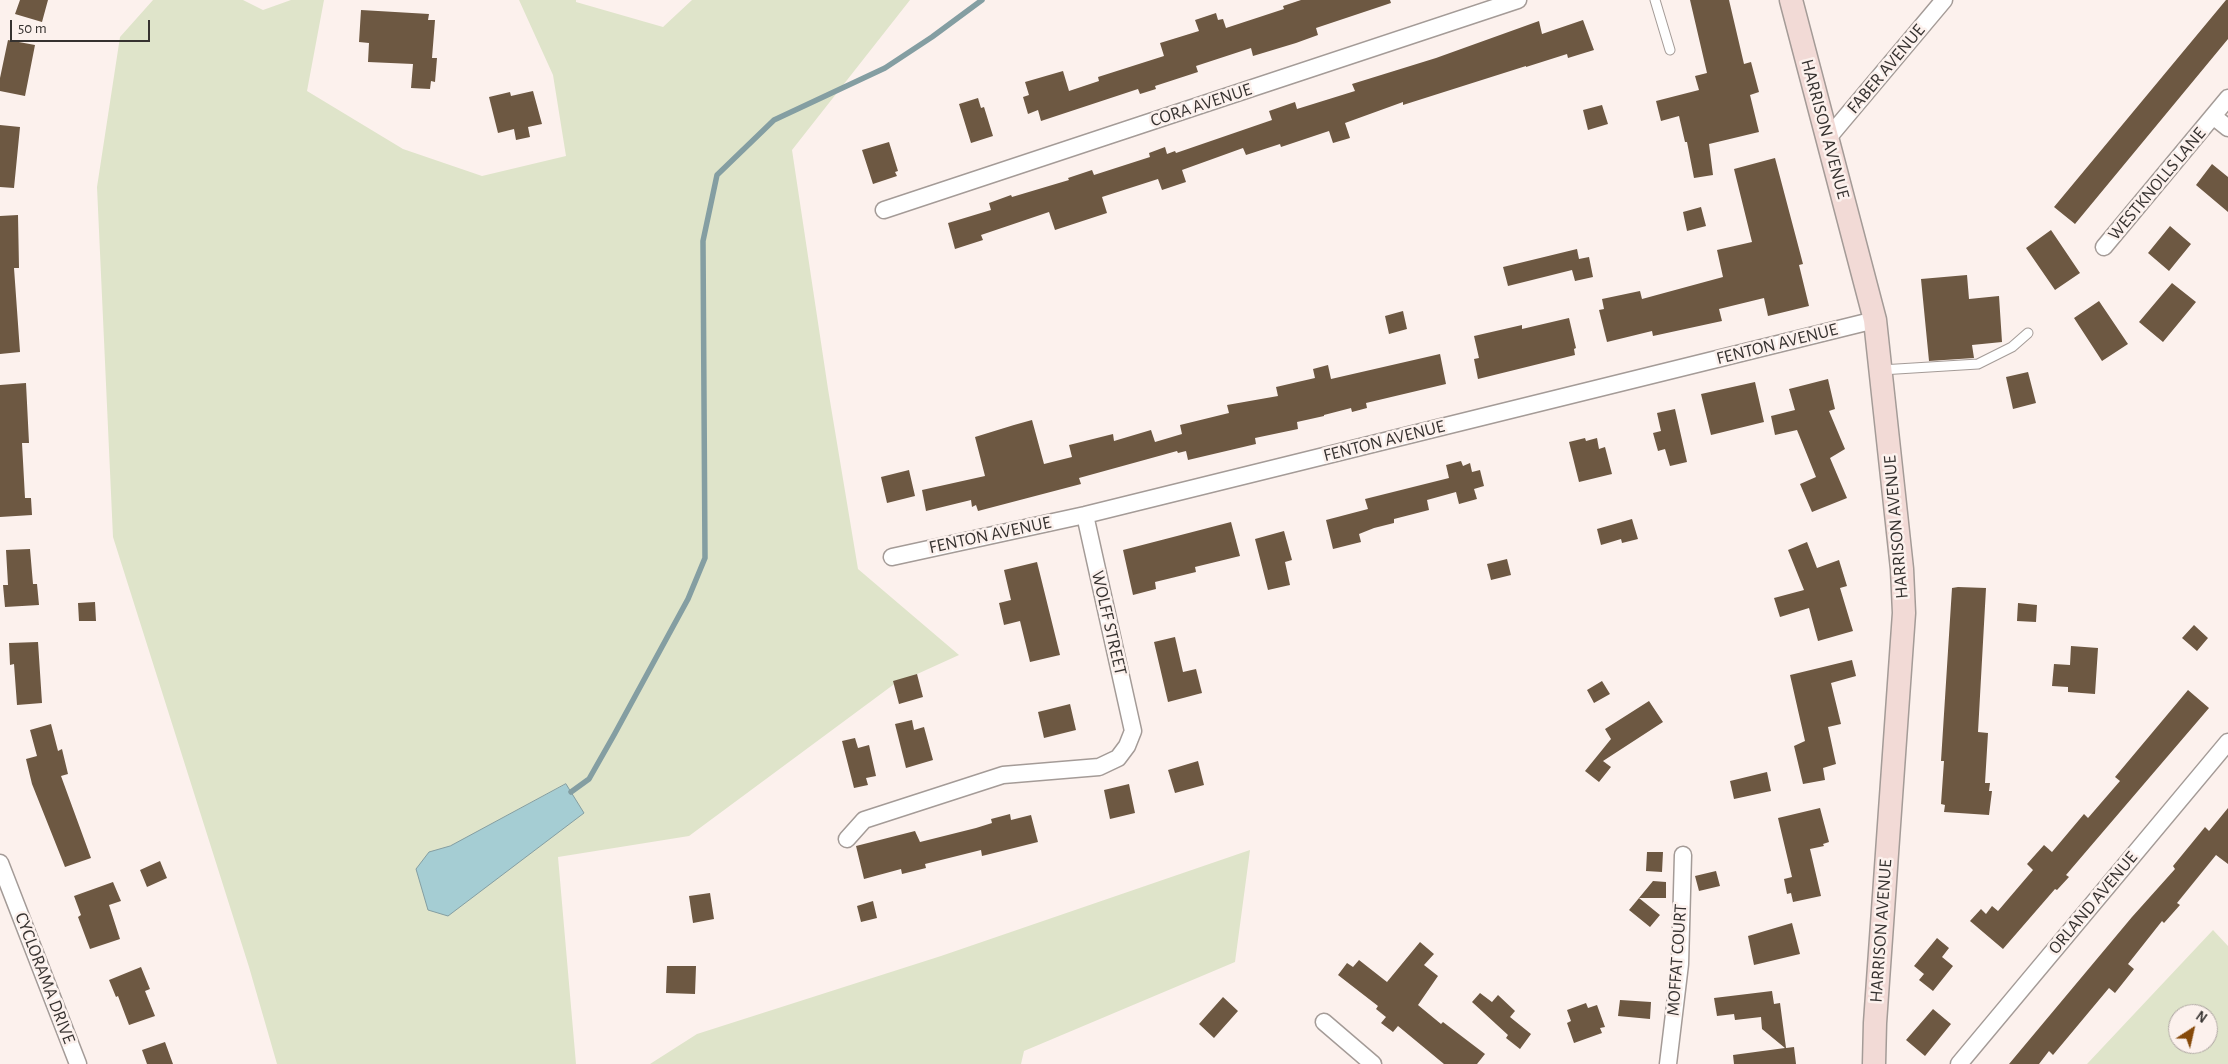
<!DOCTYPE html>
<html>
<head>
<meta charset="utf-8">
<style>
	body { margin:0 }
	#map { position:relative; width:2228px; height:1064px; overflow:hidden; background:#fcf1ed; font-family:"Alegreya Sans",sans-serif }
	canvas { display:block }
	.north { position:absolute; left:2168px; top:1004px; width:50px; height:50px; box-sizing:border-box; background:#fcf1ed; border:1px solid #ada5a1; border-radius:50%; rotate:35deg; font-size:14px; font-weight:700; line-height:20px; text-align:center; color:#363230 }
	.north::after { content:''; display:block; margin:auto; width:18px; height:22px; background:#864909; clip-path:polygon(50% 0,100% 100%,50% 72%,0 100%) }
	.scale { position:absolute; left:10px; top:20px; width:140px; height:22px; box-sizing:border-box; border:2px solid #363230; border-top:0; padding-left:6px; font-size:15px; line-height:18px; white-space:nowrap; color:#363230; -webkit-text-stroke:4px #fcf1ed; paint-order:stroke }
</style>
</head>
<body>
<div id="map">
<canvas width="2228" height="1064"></canvas>
<div class="north">N</div>
<div class="scale">50 m</div>
</div>
<script>
const ctx = document.querySelector('canvas').getContext('2d');
ctx.lineJoin = 'round';
function fill(path, color) {
  ctx.fillStyle = color;
  ctx.fill(path, 'evenodd');
}
function stroke(path, color, width, dash) {
  ctx.strokeStyle = color;
  ctx.lineWidth = width;
  ctx.lineCap = dash ? 'butt' : 'round';
  ctx.setLineDash(dash || []);
  ctx.stroke(path);
}
function drawText(font, color, halo, rows, align = 'center') {
  ctx.font = font + ' "Alegreya Sans",sans-serif';
  ctx.lineWidth = 5;
  ctx.setLineDash([]);
  ctx.textBaseline = 'middle';
  ctx.strokeStyle = halo;
  ctx.fillStyle = color;
  for (const [text, x, y, turn = 0] of rows) {
    ctx.save();
    ctx.translate(x, y);
    ctx.rotate((+turn || 0) * Math.PI / 180);
    ctx.textAlign = isNaN(turn) ? turn : align;
    if (halo) ctx.strokeText(text, 0, 0);
    ctx.fillText(text, 0, 0);
    ctx.restore();
  }
}
fill(new Path2D(`
	M 153,0 L 243,0 L 263,10 L 291,0 L 324,0 L 307,91 L 403,149 L 482,176 L 566,156 L 553,75 L 519,0 L 576,0 L 576,2 L 663,27 L 692,0 L 910,0 L 792,150 L 828,389 L 858,569 L 959,655 L 893,685 L 689,836 L 558,857 L 576,1064 L 277,1064 L 249,967 L 113,537 L 97,187 L 120,37 Z
	M 1250,850 L 1235,962 L 1024,1051 L 1021,1064 L 650,1064 L 697,1034 L 941,956 Z
	M 2213,930 L 2228,946 L 2228,1064 L 2087,1064 ZM 2178,1014 L 2208,1014 L 2208,1044 L 2178,1044 Z`), '#dfe4ca');
const water = new Path2D(`
	M 566,784 L 584,813 L 448,916 L 428,910 L 416,869 L 429,852 L 450,846 Z`);
fill(water, '#a5cdd3');
stroke(water, '#849ea2', 1);
stroke(new Path2D(`
	M 571,792 L 589,779 L 614,735 L 688,599 L 705,558 L 703,241 L 717,175 L 774,120 L 885,68 L 932,37 L 982,0`), '#849ea2', 5.5);
fill(new Path2D(`
	M 20,0 L 48,0 L 42,22 L 15,14 Z
	M 1301,0 L 1390,0 L 1391,3 L 1316,28 L 1318,35 L 1296,43 L 1253,56 L 1251,48 L 1196,66 L 1198,72 L 1155,86 L 1156,89 L 1140,94 L 1138,89 L 1041,121 L 1038,110 L 1028,114 L 1023,97 L 1029,95 L 1025,82 L 1063,71 L 1069,91 L 1099,81 L 1098,77 L 1164,56 L 1160,43 L 1199,31 L 1195,20 L 1216,13 L 1218,20 L 1223,19 L 1226,28 L 1284,9 L 1283,6 Z
	M 1690,0 L 1729,0 L 1744,64 L 1751,62 L 1759,92 L 1750,95 L 1759,132 L 1709,144 L 1713,175 L 1694,178 L 1687,142 L 1685,142 L 1679,116 L 1661,121 L 1656,101 L 1699,90 L 1695,76 L 1707,73 Z
	M 2226,0 L 2228,0 L 2228,39 L 2075,224 L 2054,207 Z
	M 361,10 L 429,14 L 428,20 L 435,20 L 432,58 L 437,58 L 435,82 L 431,81 L 430,89 L 411,88 L 413,64 L 368,62 L 369,43 L 359,42 Z
	M 1583,20 L 1594,50 L 1568,58 L 1567,54 L 1526,67 L 1526,66 L 1403,105 L 1403,102 L 1345,123 L 1350,138 L 1333,143 L 1329,131 L 1281,147 L 1280,144 L 1246,155 L 1243,148 L 1182,170 L 1186,182 L 1162,190 L 1158,179 L 1102,197 L 1107,213 L 1055,230 L 1049,212 L 981,235 L 983,240 L 955,249 L 948,223 L 991,210 L 989,203 L 1011,195 L 1012,197 L 1069,180 L 1068,178 L 1092,170 L 1094,175 L 1150,157 L 1149,153 L 1165,147 L 1167,154 L 1175,151 L 1176,153 L 1272,120 L 1269,111 L 1295,102 L 1297,109 L 1355,91 L 1352,84 L 1436,58 L 1539,21 L 1542,34 Z
	M 8,40 L 35,45 L 25,96 L 0,91 L 0,78 Z
	M 533,91 L 542,124 L 528,127 L 530,137 L 516,140 L 514,129 L 498,133 L 489,97 L 510,92 L 511,96 Z
	M 978,98 L 981,108 L 984,107 L 993,136 L 971,143 L 959,104 Z
	M 1602,105 L 1608,124 L 1588,130 L 1583,110 Z
	M 0,125 L 20,127 L 14,188 L 0,187 Z
	M 889,142 L 898,171 L 895,172 L 897,176 L 873,184 L 862,150 Z
	M 1775,158 L 1803,264 L 1799,265 L 1809,306 L 1768,316 L 1764,298 L 1719,309 L 1722,321 L 1653,336 L 1652,331 L 1607,342 L 1599,310 L 1604,309 L 1602,299 L 1640,291 L 1642,299 L 1723,277 L 1717,250 L 1752,242 L 1734,169 Z
	M 2212,164 L 2228,177 L 2228,212 L 2196,185 Z
	M 1701,207 L 1706,226 L 1687,231 L 1683,212 Z
	M 18,215 L 19,268 L 14,268 L 20,352 L 0,354 L 0,216 Z
	M 2170,226 L 2191,244 L 2169,271 L 2148,253 Z
	M 2051,230 L 2080,273 L 2055,290 L 2026,248 Z
	M 1577,249 L 1579,259 L 1589,257 L 1593,277 L 1575,281 L 1572,270 L 1508,286 L 1503,267 Z
	M 1967,275 L 1969,299 L 1999,296 L 2002,342 L 1972,345 L 1974,358 L 1929,361 L 1921,279 Z
	M 2172,283 L 2196,302 L 2163,342 L 2139,322 Z
	M 2099,301 L 2128,344 L 2102,361 L 2074,318 Z
	M 1403,311 L 1407,329 L 1389,334 L 1385,316 Z
	M 1569,318 L 1576,348 L 1574,349 L 1575,355 L 1478,379 L 1474,359 L 1479,358 L 1474,336 L 1522,325 L 1522,329 Z
	M 1440,354 L 1446,384 L 1366,403 L 1367,408 L 1352,412 L 1351,408 L 1324,415 L 1324,416 L 1297,422 L 1298,429 L 1255,438 L 1256,444 L 1188,460 L 1186,451 L 1178,453 L 1177,451 L 1079,478 L 1081,484 L 978,511 L 976,505 L 972,507 L 971,500 L 926,511 L 922,490 L 985,476 L 975,437 L 1014,425 L 1032,420 L 1044,464 L 1072,457 L 1069,445 L 1113,434 L 1114,441 L 1151,430 L 1155,442 L 1182,434 L 1180,425 L 1229,413 L 1227,405 L 1278,396 L 1276,387 L 1315,378 L 1313,369 L 1328,365 L 1331,379 Z
	M 2028,372 L 2036,403 L 2013,409 L 2006,377 Z
	M 1828,379 L 1835,409 L 1829,411 L 1845,449 L 1830,458 L 1847,498 L 1812,512 L 1800,484 L 1816,477 L 1797,430 L 1775,435 L 1771,416 L 1795,410 L 1789,389 Z
	M 1755,382 L 1764,422 L 1711,435 L 1701,394 Z
	M 26,383 L 29,443 L 22,443 L 25,498 L 31,498 L 32,515 L 0,517 L 0,385 Z
	M 1675,409 L 1687,462 L 1670,466 L 1665,449 L 1658,451 L 1653,433 L 1661,431 L 1657,413 Z
	M 1585,438 L 1586,441 L 1597,438 L 1599,449 L 1605,447 L 1612,474 L 1579,482 L 1569,442 Z
	M 1461,461 L 1463,466 L 1470,463 L 1472,472 L 1480,470 L 1484,486 L 1474,489 L 1477,499 L 1459,504 L 1456,492 L 1427,500 L 1429,510 L 1394,519 L 1394,523 L 1374,528 L 1359,534 L 1361,542 L 1333,549 L 1326,520 L 1368,509 L 1365,499 L 1449,478 L 1446,465 Z
	M 909,470 L 915,496 L 887,503 L 881,477 Z
	M 1632,519 L 1638,539 L 1622,543 L 1621,539 L 1601,545 L 1597,529 Z
	M 1231,522 L 1240,556 L 1195,567 L 1196,572 L 1155,582 L 1156,589 L 1133,595 L 1123,550 Z
	M 1284,531 L 1292,560 L 1285,562 L 1290,585 L 1268,590 L 1255,539 Z
	M 1807,542 L 1817,568 L 1839,560 L 1847,586 L 1840,588 L 1853,631 L 1818,641 L 1809,608 L 1780,617 L 1774,598 L 1804,590 L 1788,550 Z
	M 30,549 L 33,584 L 37,584 L 39,605 L 5,607 L 3,585 L 8,585 L 6,550 Z
	M 1507,559 L 1511,575 L 1491,580 L 1487,564 Z
	M 1037,562 L 1060,655 L 1030,662 L 1020,621 L 1004,625 L 999,603 L 1011,600 L 1004,570 Z
	M 1958,587 L 1986,588 L 1978,732 L 1988,733 L 1985,783 L 1990,783 L 1989,791 L 1992,791 L 1989,815 L 1944,812 L 1945,805 L 1941,804 L 1944,761 L 1941,761 L 1952,588 Z
	M 95,602 L 96,621 L 79,621 L 78,603 Z
	M 2018,603 L 2037,605 L 2036,622 L 2017,621 Z
	M 2194,625 L 2208,638 L 2197,651 L 2182,638 Z
	M 1175,637 L 1183,672 L 1196,669 L 1202,693 L 1168,702 L 1154,642 Z
	M 38,642 L 42,703 L 17,705 L 14,664 L 10,665 L 9,643 Z
	M 2071,646 L 2098,648 L 2095,694 L 2068,692 L 2068,687 L 2052,686 L 2054,664 L 2070,665 Z
	M 1852,660 L 1856,676 L 1831,683 L 1841,724 L 1828,727 L 1836,764 L 1823,768 L 1825,780 L 1803,784 L 1794,746 L 1805,741 L 1790,675 Z
	M 917,674 L 923,697 L 899,704 L 893,681 Z
	M 1602,681 L 1610,694 L 1594,703 L 1587,690 Z
	M 2188,690 L 2209,708 L 2066,875 L 2069,877 L 2057,890 L 2055,889 L 2003,949 L 1970,921 L 1981,909 L 1986,914 L 1992,906 L 1998,911 L 2033,870 L 2027,864 L 2044,845 L 2052,852 L 2084,814 L 2088,818 L 2120,781 L 2115,777 Z
	M 1649,701 L 1663,722 L 1603,761 L 1611,767 L 1599,782 L 1585,771 L 1611,739 L 1605,729 Z
	M 1070,704 L 1076,730 L 1044,738 L 1038,712 Z
	M 912,720 L 914,730 L 924,727 L 933,760 L 906,768 L 895,724 Z
	M 51,724 L 58,751 L 62,749 L 68,774 L 61,776 L 91,858 L 65,867 L 32,784 L 26,759 L 37,756 L 30,730 Z
	M 855,738 L 858,748 L 869,745 L 876,776 L 866,778 L 868,785 L 854,788 L 842,741 Z
	M 1198,761 L 1204,785 L 1175,793 L 1168,770 Z
	M 1767,772 L 1771,791 L 1734,799 L 1730,781 Z
	M 1129,784 L 1135,813 L 1110,819 L 1104,790 Z
	M 1820,808 L 1829,842 L 1823,844 L 1824,846 L 1810,849 L 1821,896 L 1793,902 L 1791,893 L 1787,894 L 1784,879 L 1792,877 L 1778,818 Z
	M 2228,808 L 2228,864 L 2216,855 L 2177,903 L 2180,905 L 2164,923 L 2162,921 L 2128,964 L 2134,969 L 2115,993 L 2109,988 L 2053,1055 L 2049,1051 L 2039,1064 L 2009,1064 L 2132,917 L 2175,869 L 2173,866 L 2205,827 L 2209,831 Z
	M 1010,814 L 1011,820 L 1031,815 L 1038,842 L 982,856 L 981,850 L 925,864 L 926,868 L 902,874 L 901,869 L 864,879 L 856,846 L 915,831 L 920,842 L 976,828 L 992,823 L 991,819 Z
	M 1647,852 L 1663,852 L 1662,872 L 1646,871 Z
	M 160,861 L 167,878 L 147,887 L 140,870 Z
	M 1716,871 L 1720,886 L 1699,891 L 1695,876 Z
	M 1653,881 L 1666,882 L 1666,898 L 1639,898 Z
	M 113,882 L 121,901 L 109,905 L 120,939 L 90,949 L 78,917 L 81,915 L 74,896 Z
	M 710,893 L 714,919 L 693,923 L 689,896 Z
	M 1639,898 L 1660,915 L 1650,927 L 1629,910 Z
	M 873,901 L 877,918 L 861,922 L 857,906 Z
	M 1792,923 L 1800,954 L 1754,965 L 1748,936 Z
	M 1937,938 L 1949,948 L 1942,957 L 1953,966 L 1933,991 L 1919,980 L 1924,974 L 1914,966 Z
	M 1420,942 L 1434,954 L 1424,965 L 1438,976 L 1418,1005 L 1441,1024 L 1443,1022 L 1485,1054 L 1477,1064 L 1444,1064 L 1398,1026 L 1393,1032 L 1381,1023 L 1386,1017 L 1376,1009 L 1378,1006 L 1338,975 L 1347,963 L 1353,967 L 1359,960 L 1387,982 Z
	M 667,966 L 696,966 L 695,994 L 666,993 Z
	M 141,967 L 150,989 L 145,991 L 155,1016 L 129,1025 L 118,996 L 116,997 L 109,980 Z
	M 1772,991 L 1774,1004 L 1780,1003 L 1786,1048 L 1794,1047 L 1796,1064 L 1734,1064 L 1733,1055 L 1785,1048 L 1762,1029 L 1761,1017 L 1735,1020 L 1734,1014 L 1717,1016 L 1714,998 Z
	M 1480,993 L 1492,1002 L 1498,995 L 1515,1011 L 1510,1017 L 1531,1034 L 1520,1049 L 1506,1038 L 1508,1035 L 1472,1002 Z
	M 1223,997 L 1238,1011 L 1214,1038 L 1199,1024 Z
	M 1620,1000 L 1651,1002 L 1650,1019 L 1618,1016 Z
	M 1586,1003 L 1588,1008 L 1597,1005 L 1605,1027 L 1600,1028 L 1602,1033 L 1574,1043 L 1567,1023 L 1571,1021 L 1567,1010 Z
	M 1933,1009 L 1951,1024 L 1925,1056 L 1906,1040 Z
	M 165,1042 L 173,1064 L 147,1064 L 142,1050 Z`), '#6d5842');
const lane = new Path2D(`
	M 1655,0 L 1670,50
	M 1881,370 L 1978,364 L 2012,347 L 2028,333`);
const street = new Path2D(`
	M 2213,116 L 2228,128
	M 1828,138 L 1944,0
	M 884,210 L 1518,0
	M 2104,247 L 2228,98
	M 892,557 L 1085,515 L 1875,320
	M 847,839 L 864,820 L 1003,775 L 1099,767 L 1118,758 L 1127,746 L 1133,731 L 1085,515
	M 0,863 L 78,1064
	M 1324,1022 L 1373,1064
	M 1668,1064 L 1680,964 L 1683,855
	M 1959,1064 L 2228,742`);
const secondary = new Path2D(`
	M 1791,0 L 1875,320 L 1902,569 L 1904,613 L 1875,1023 L 1874,1064`);
stroke(lane, '#a49b97', 11);
stroke(street, '#a49b97', 19);
stroke(secondary, '#a49b97', 25);
stroke(lane, '#fff', 9);
stroke(street, '#fff', 16);
stroke(secondary, '#f2dad6', 22);
drawText('18px', '#363230', '#fcf1ed', [
	["FABER AVENUE",1886,69,-50],
	["CORA AVENUE",1201,105,-18],
	["HARRISON AVENUE",1825,129,75],
	["WESTKNOLLS LANE",2157,184,-50],
	["FENTON AVENUE",1777,344,-14],
	["FENTON AVENUE",1384,441,-14],
	["HARRISON AVENUE",1896,527,-95],
	["FENTON AVENUE",990,535,-12],
	["WOLFF STREET",1109,623,77],
	["ORLAND AVENUE",2093,903,-50],
	["HARRISON AVENUE",1881,931,-86],
	["MOFFAT COURT",1677,960,-86],
	["CYCLORAMA DRIVE",45,978,69]
]);
</script>
</body>
</html>
